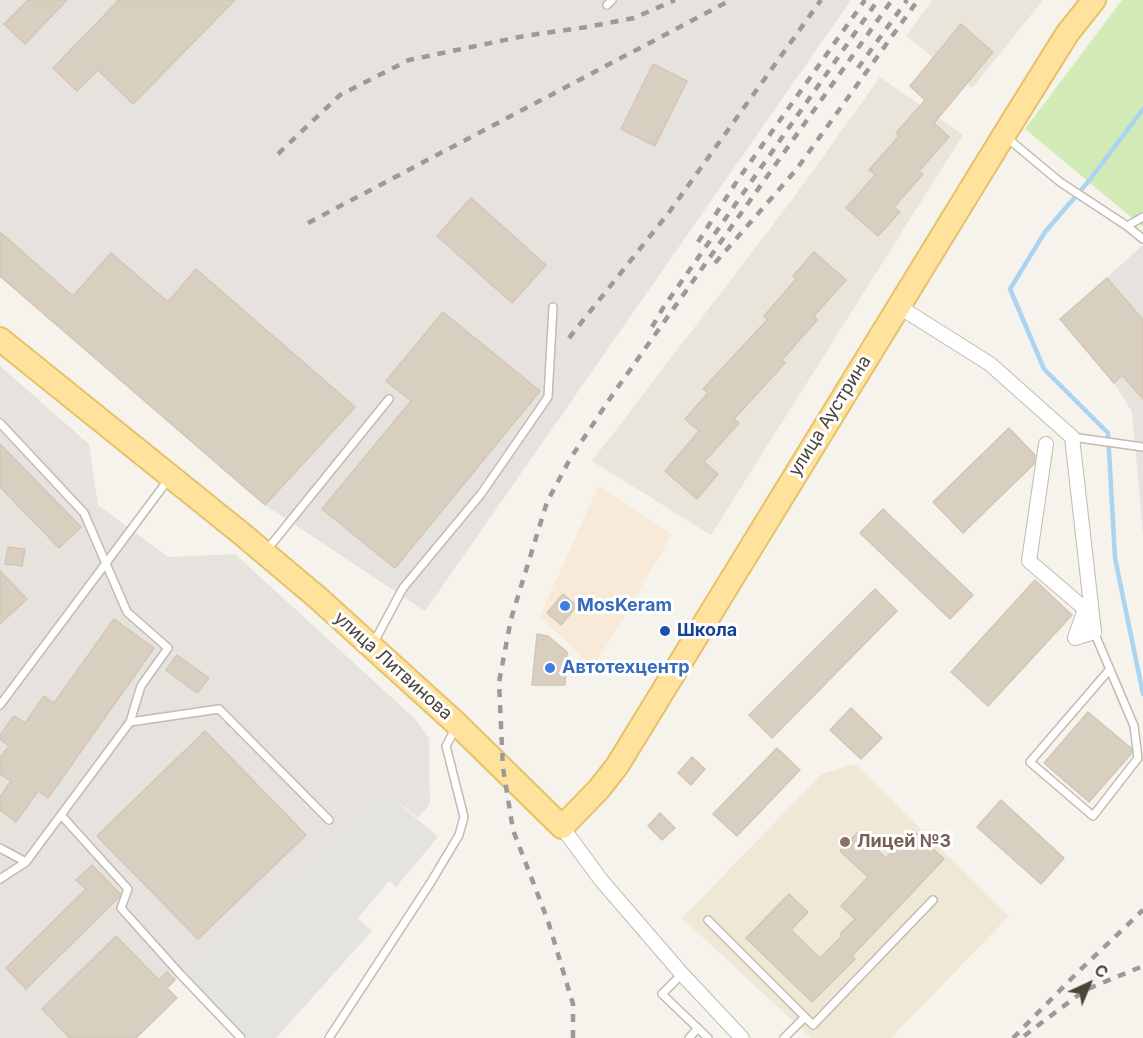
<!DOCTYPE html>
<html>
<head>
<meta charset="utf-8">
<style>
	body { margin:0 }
	#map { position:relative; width:1143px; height:1038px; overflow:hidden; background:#f6f3ec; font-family:Inter,sans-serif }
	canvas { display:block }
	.north { position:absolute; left:1059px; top:954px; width:60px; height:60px; -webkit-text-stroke:4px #fff; paint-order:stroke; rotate:44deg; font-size:16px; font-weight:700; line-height:24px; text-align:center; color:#4b4439 }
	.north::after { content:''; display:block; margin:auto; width:21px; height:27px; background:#4b4439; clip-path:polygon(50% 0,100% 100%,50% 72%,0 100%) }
</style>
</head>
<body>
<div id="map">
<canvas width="1143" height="1038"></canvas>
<div class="north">С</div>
</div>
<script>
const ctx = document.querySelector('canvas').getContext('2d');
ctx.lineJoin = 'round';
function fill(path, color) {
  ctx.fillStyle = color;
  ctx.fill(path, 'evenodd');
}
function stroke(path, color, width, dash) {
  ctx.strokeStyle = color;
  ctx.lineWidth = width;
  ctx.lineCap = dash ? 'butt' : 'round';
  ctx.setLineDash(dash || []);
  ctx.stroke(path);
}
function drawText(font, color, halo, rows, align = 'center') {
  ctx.font = font + ' Inter,sans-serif';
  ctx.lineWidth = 6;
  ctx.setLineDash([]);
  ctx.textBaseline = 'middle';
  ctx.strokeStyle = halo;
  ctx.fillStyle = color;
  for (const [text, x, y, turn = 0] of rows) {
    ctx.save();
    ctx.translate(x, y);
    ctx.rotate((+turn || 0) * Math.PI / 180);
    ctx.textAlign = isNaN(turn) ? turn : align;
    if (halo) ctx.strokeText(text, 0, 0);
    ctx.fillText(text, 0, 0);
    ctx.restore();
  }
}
fill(new Path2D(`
	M 932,0 L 1043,0 L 972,88 L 906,36 Z
	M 880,77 L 963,135 L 711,535 L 592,461 L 792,200 Z`), '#eae5da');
fill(new Path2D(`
	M 599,485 L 672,535 L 593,668 L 540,616 Z`), '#f7ead8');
fill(new Path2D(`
	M 0,0 L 851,0 L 425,611 L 265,505 L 0,276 Z
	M 1143,245 L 1143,534 L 1132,412 L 1114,383 L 1060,319 Z
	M 0,366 L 89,444 L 98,505 L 168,557 L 235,554 L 414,718 L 429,738 L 430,804 L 418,818 L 381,788 L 167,988 L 177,998 L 136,1038 L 0,1038 Z`), '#e6e2dd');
fill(new Path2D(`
	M 855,764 L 1009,916 L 891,1038 L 811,1038 L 682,918 L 822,774 Z`), '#efe8d6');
fill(new Path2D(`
	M 1122,0 L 1143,0 L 1143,227 L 1025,129 Z`), '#d2eab5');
fill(new Path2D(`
	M 381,788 L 438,837 L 396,887 L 389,881 L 358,918 L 372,931 L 276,1038 L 241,1038 L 181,975 Z`), '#e5e3e0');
stroke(new Path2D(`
	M 1143,109 L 1088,182 L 1045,232 L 1010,289 L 1044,369 L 1108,433 L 1115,558 L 1143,694`), '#a9d4f2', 4.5);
const building = new Path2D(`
	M 28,0 L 67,0 L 25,44 L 4,24 Z
	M 119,0 L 235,0 L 133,104 L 98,70 L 77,91 L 53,68 Z
	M 961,24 L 993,52 L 934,123 L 949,137 L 919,171 L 923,174 L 894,207 L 900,212 L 878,236 L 846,208 L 875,175 L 869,170 L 899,136 L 896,133 L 925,100 L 910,86 Z
	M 653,64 L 687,81 L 655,146 L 621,129 Z
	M 471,198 L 546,265 L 512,303 L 437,236 Z
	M 0,232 L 73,296 L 111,253 L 168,302 L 196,269 L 355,407 L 265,505 L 0,276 Z
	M 814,252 L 846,280 L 814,316 L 817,320 L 782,360 L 785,363 L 734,419 L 739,423 L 704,462 L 718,474 L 697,499 L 665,471 L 699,431 L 685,419 L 708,393 L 703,389 L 768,319 L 764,316 L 796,279 L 793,276 Z
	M 1107,278 L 1143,320 L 1143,399 L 1122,375 L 1114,383 L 1060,319 Z
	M 443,312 L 540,391 L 395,568 L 322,509 L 411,401 L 386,381 Z
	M 1009,428 L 1035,455 L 1034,464 L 963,533 L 933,502 Z
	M 0,444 L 81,527 L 59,548 L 0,487 Z
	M 883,509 L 973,595 L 950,619 L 860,533 Z
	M 8,547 L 25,549 L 22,566 L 5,564 Z
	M 0,571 L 27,599 L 0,624 Z
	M 1035,580 L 1072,615 L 988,706 L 951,672 Z
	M 875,589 L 897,611 L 772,738 L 749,715 Z
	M 563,594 L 577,606 L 561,625 L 547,613 Z
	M 114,619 L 154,648 L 48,798 L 38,791 L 16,822 L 0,810 L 0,797 L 11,781 L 0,774 L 0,758 L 9,746 L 0,739 L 0,735 L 14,716 L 25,723 L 44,696 L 54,703 Z
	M 537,634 L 548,636 L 567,652 L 565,685 L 532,685 Z
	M 177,655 L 209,678 L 197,693 L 166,670 Z
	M 851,708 L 882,738 L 861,759 L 830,730 Z
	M 1088,712 L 1131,748 L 1132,753 L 1089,802 L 1044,763 Z
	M 205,731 L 306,835 L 198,939 L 97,836 Z
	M 777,748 L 800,770 L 737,836 L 713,814 Z
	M 692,757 L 705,769 L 691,785 L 678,773 Z
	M 1001,800 L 1064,858 L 1041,884 L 977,827 Z
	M 660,813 L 675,828 L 662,840 L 648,826 Z
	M 913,830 L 944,859 L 852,956 L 855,959 L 812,1002 L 746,938 L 789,894 L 808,912 L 791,930 L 820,958 L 842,936 L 840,934 L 855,919 L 841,906 L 868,877 L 840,851 L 858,832 L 886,858 Z
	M 92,865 L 120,894 L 119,897 L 26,989 L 6,968 L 86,889 L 76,880 Z
	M 116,936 L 159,980 L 167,972 L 175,980 L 167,988 L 177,998 L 136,1038 L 70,1038 L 42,1009 Z`);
fill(building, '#d8cfc1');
stroke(building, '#d3c7b4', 1.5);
const lane = new Path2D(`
	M 607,5 L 612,0
	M 1006,137 L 1060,182 L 1127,226 L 1143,217
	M 1127,226 L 1143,239
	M 0,423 L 84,513 L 127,612 L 168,648 L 141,686 L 130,722
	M 1072,437 L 1143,447
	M 266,551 L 389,399
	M 1094,632 L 1134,726 L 1138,758 L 1093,816 L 1030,762 L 1110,669
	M 373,644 L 403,588 L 481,494 L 548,397 L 553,307
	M 0,705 L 168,480
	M 61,815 L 128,889 L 121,908 L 181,975 L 241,1038
	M 0,848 L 26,862
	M 0,879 L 26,862 L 130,722 L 219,709 L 329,820
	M 708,920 L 813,1025 L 933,900
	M 682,974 L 662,994 L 708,1038
	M 329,1038 L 431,882 L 459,835 L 464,817 L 446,746 L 455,729
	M 689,1038 L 698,1028
	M 784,1038 L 805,1017`);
const street = new Path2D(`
	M 898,306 L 990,364 L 1072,437 L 1094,632 L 1075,638 L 1085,609 L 1029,561 L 1046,444
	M 562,827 L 601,880 L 682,974 L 742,1038`);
const primary = new Path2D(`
	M 0,339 L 242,534 L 318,598 L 458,725 L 562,827 L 599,789 L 617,766 L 1004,135 L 1067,34 L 1094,0`);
stroke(lane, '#c2bbae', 10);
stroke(street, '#c2bbae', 16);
stroke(primary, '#e6c16a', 26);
stroke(lane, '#fff', 7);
stroke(street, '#fff', 14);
stroke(primary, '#ffe39c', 22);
stroke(new Path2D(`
	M 858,68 L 907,0
	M 278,154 L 340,95 L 409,60 L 524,36 L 587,27 L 634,18 L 675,0
	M 308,223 L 731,0
	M 698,242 L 737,181 L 865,0
	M 715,263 L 796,170 L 918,0
	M 652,327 L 663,308 L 878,0
	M 569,338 L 670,211 L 821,0
	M 1024,1036 L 1085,990 L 1143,966
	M 573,1038 L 573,1004 L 548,921 L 513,830 L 503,768 L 499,682 L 511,619 L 547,502 L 570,459 L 613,394 L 892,0
	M 1013,1038 L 1077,973 L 1143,910`), '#9a9a9a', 4.5, [8, 8]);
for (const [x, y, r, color] of [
	[565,606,6,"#3f7fe0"],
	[665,631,6,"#1a4fb4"],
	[550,668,6,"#3f7fe0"],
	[845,842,6,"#8d6e63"]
]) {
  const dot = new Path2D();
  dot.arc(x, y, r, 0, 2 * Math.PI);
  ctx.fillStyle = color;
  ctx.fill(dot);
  stroke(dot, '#fff', 2);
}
drawText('18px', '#4b4439', '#fff', [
	["улица Аустрина",830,416,-58],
	["улица Литвинова",393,666,42]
]);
drawText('bold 18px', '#366cbe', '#fff', [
	["MosKeram",577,606],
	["Автотехцентр",562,668]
], 'left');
drawText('bold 18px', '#164399', '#fff', [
	["Школа",677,631]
], 'left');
drawText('bold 18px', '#785e54', '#fff', [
	["Лицей №3",857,842]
], 'left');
</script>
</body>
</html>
